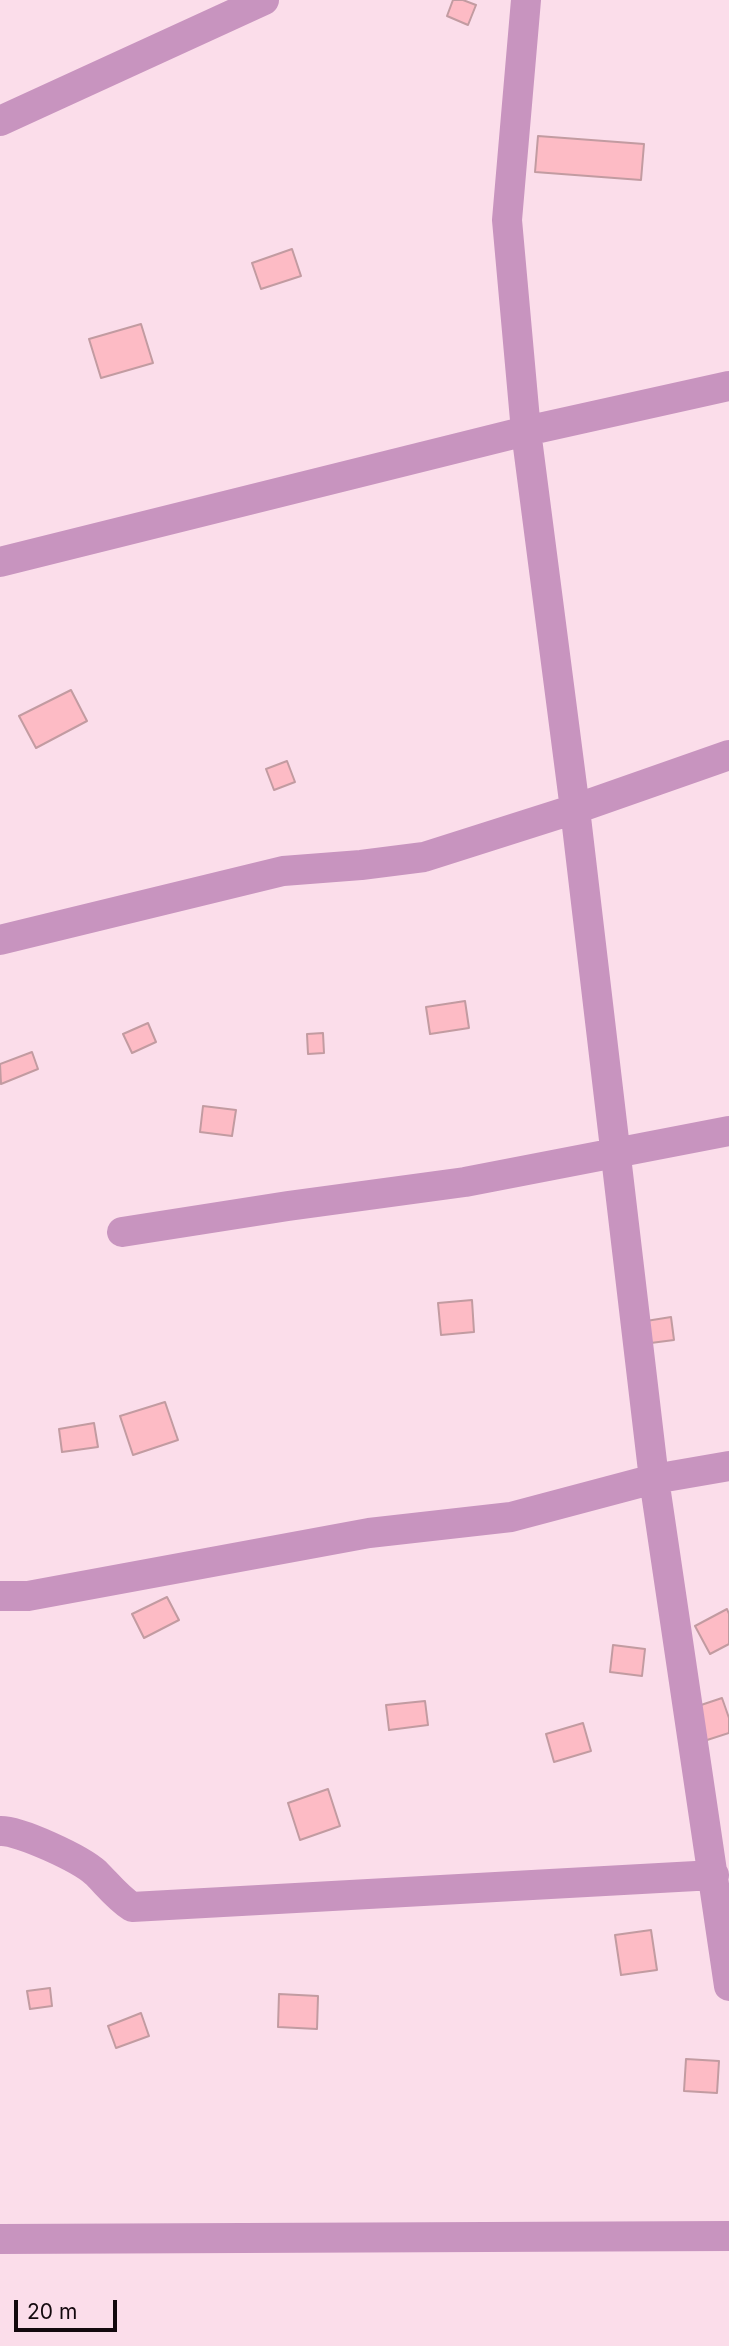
<!DOCTYPE html>
<html>
<head>
<meta charset="utf-8">
<style>
	body { margin:0 }
	#map { position:relative; width:729px; height:2346px; overflow:hidden; background:#fbddea; font-family:Inter,sans-serif }
	canvas { display:block }
	.scale { position:absolute; left:14px; top:2300px; width:103px; height:32px; box-sizing:border-box; border:4px solid #13080d; border-top:0; padding-left:9px; font-size:21px; line-height:24px; white-space:nowrap; color:#13080d; -webkit-text-stroke:5px #fbddea; paint-order:stroke }
</style>
</head>
<body>
<div id="map">
<canvas width="729" height="2346"></canvas>
<div class="scale">20 m</div>
</div>
<script>
const ctx = document.querySelector('canvas').getContext('2d');
ctx.lineJoin = 'round';
function fill(path, color) {
  ctx.fillStyle = color;
  ctx.fill(path, 'evenodd');
}
function stroke(path, color, width, dash) {
  ctx.strokeStyle = color;
  ctx.lineWidth = width;
  ctx.lineCap = dash ? 'butt' : 'round';
  ctx.setLineDash(dash || []);
  ctx.stroke(path);
}
const building = new Path2D(`
	M 453,0 L 463,0 L 476,5 L 468,25 L 447,16 Z
	M 538,136 L 644,144 L 641,180 L 535,172 Z
	M 292,249 L 301,276 L 261,289 L 252,263 Z
	M 141,324 L 153,363 L 101,378 L 89,339 Z
	M 71,690 L 87,721 L 36,748 L 19,716 Z
	M 287,761 L 295,782 L 274,790 L 266,769 Z
	M 465,1001 L 469,1028 L 430,1034 L 426,1007 Z
	M 148,1023 L 156,1042 L 132,1053 L 123,1034 Z
	M 323,1033 L 324,1053 L 308,1054 L 307,1034 Z
	M 32,1052 L 38,1069 L 1,1084 L 0,1064 Z
	M 203,1106 L 236,1110 L 232,1136 L 200,1132 Z
	M 472,1300 L 474,1332 L 441,1335 L 438,1303 Z
	M 671,1317 L 674,1340 L 643,1344 L 640,1322 Z
	M 165,1402 L 178,1440 L 133,1455 L 120,1416 Z
	M 94,1423 L 98,1447 L 62,1452 L 59,1429 Z
	M 167,1597 L 179,1620 L 144,1638 L 132,1614 Z
	M 727,1609 L 729,1614 L 729,1644 L 710,1654 L 695,1626 Z
	M 613,1645 L 645,1649 L 642,1676 L 610,1672 Z
	M 722,1698 L 729,1718 L 729,1733 L 704,1741 L 692,1708 Z
	M 425,1701 L 428,1725 L 389,1730 L 386,1705 Z
	M 583,1723 L 591,1751 L 554,1762 L 546,1734 Z
	M 328,1789 L 340,1826 L 300,1840 L 288,1803 Z
	M 651,1930 L 657,1970 L 621,1975 L 615,1935 Z
	M 50,1988 L 52,2006 L 30,2009 L 27,1991 Z
	M 279,1994 L 318,1996 L 317,2029 L 278,2027 Z
	M 141,2013 L 149,2036 L 116,2048 L 108,2026 Z
	M 686,2059 L 719,2061 L 717,2093 L 684,2091 Z`);
fill(building, '#fdbbc5');
stroke(building, '#c29ba1', 2);
stroke(new Path2D(`
	M 526,0 L 507,220 L 526,431 L 575,809 L 654,1479 L 729,1986
	M 0,121 L 264,0
	M 0,562 L 526,431 L 729,386
	M 0,940 L 283,871 L 361,865 L 424,857 L 575,809 L 729,755
	M 122,1232 L 288,1206 L 465,1182 L 729,1131
	M 0,1596 L 28,1596 L 369,1533 L 511,1517 L 654,1479 L 729,1466
	M 0,1831 C 19,1830 81,1859 96,1873 C 108,1885 118,1898 132,1907 L 714,1875
	M 0,2239 L 729,2236`), '#c894bf', 30);
</script>
</body>
</html>
